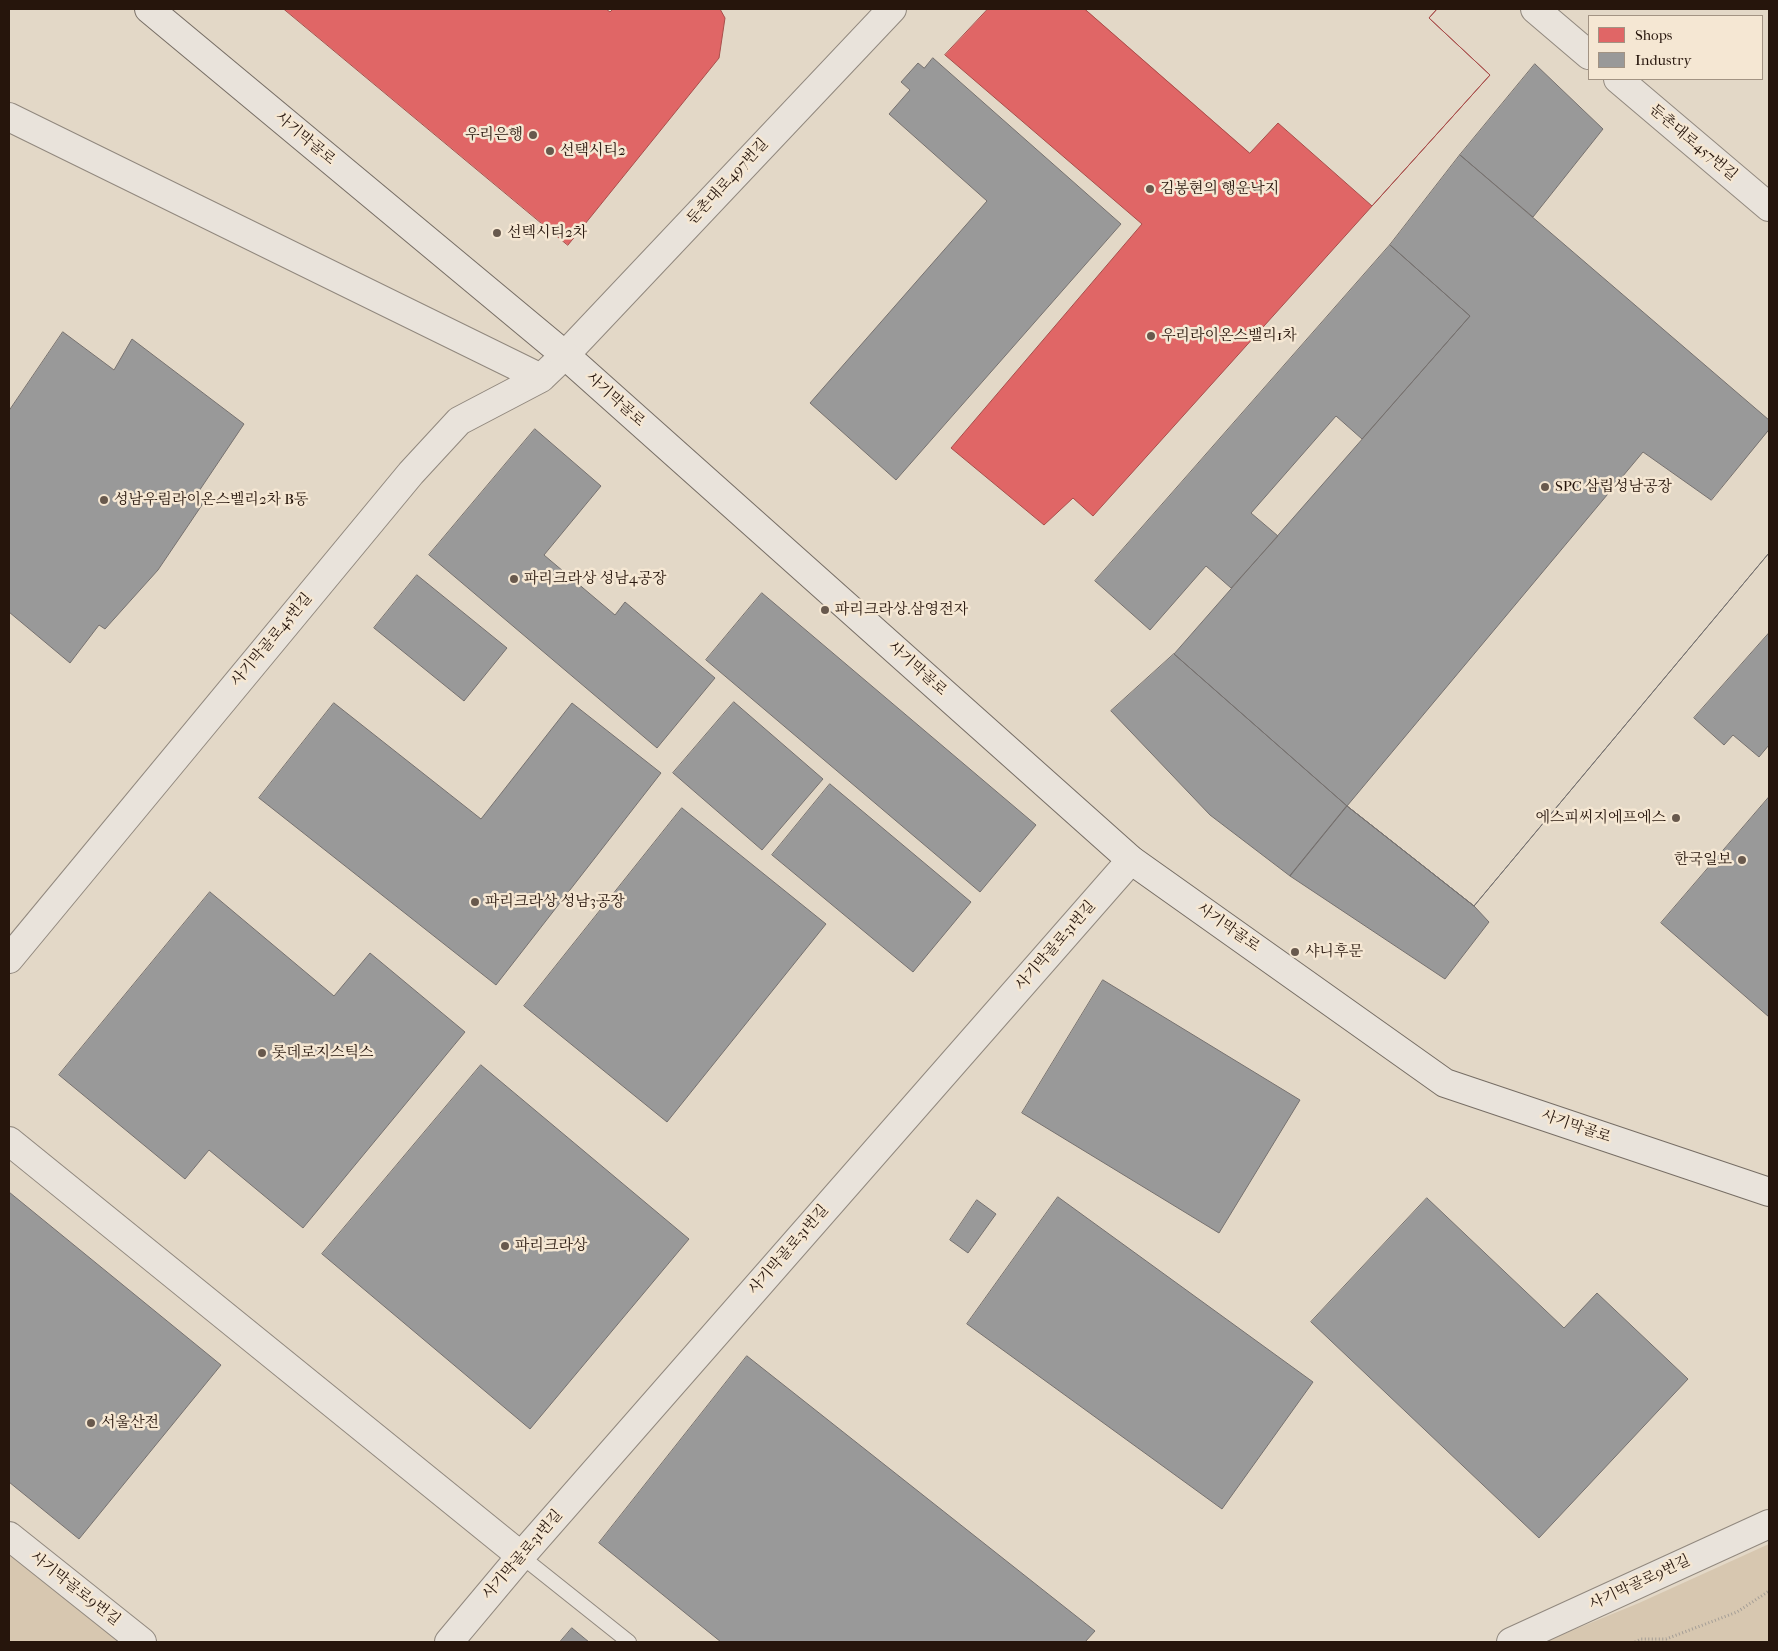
<!DOCTYPE html>
<html>
<head>
<meta charset="utf-8">
<style>
	body { margin:0 }
	#map { position:relative; width:1778px; height:1651px; overflow:hidden; background:#e3d8c7; font-family:"IM FELL French Canon",serif }
	canvas { display:block }
	.frame { position:absolute; inset:0; border:10px solid #26150c; pointer-events:none }
	.legend { position:absolute; left:1588px; top:15px; width:175px; height:65px; box-sizing:border-box; background:#f5e7d3; border:1px solid #a29383; margin:0; padding:6px 9px; list-style:none; font-size:15px; color:#26150c }
	.legend li { display:flex; align-items:center; gap:10px; height:25px }
	.legend b { width:25px; border:1px solid #a29383 }
</style>
</head>
<body>
<div id="map">
<canvas width="1778" height="1651"></canvas>
<div class="frame"></div>
<ul class="legend">
<li><b style="height:14px;background:#e06666"></b>Shops</li>
<li><b style="height:14px;background:#999"></b>Industry</li>
</ul>
</div>
<script>
const ctx = document.querySelector('canvas').getContext('2d');
ctx.lineJoin = 'round';
function fill(path, color) {
  ctx.fillStyle = color;
  ctx.fill(path, 'evenodd');
}
function stroke(path, color, width, dash) {
  ctx.strokeStyle = color;
  ctx.lineWidth = width;
  ctx.lineCap = dash ? 'butt' : 'round';
  ctx.setLineDash(dash || []);
  ctx.stroke(path);
}
function drawText(font, color, halo, rows, align = 'center') {
  ctx.font = font + ' "IM FELL French Canon","Noto Serif KR",serif';
  ctx.lineWidth = 5;
  ctx.setLineDash([]);
  ctx.textBaseline = 'middle';
  ctx.strokeStyle = halo;
  ctx.fillStyle = color;
  for (const [text, x, y, turn = 0] of rows) {
    ctx.save();
    ctx.translate(x, y);
    ctx.rotate((+turn || 0) * Math.PI / 180);
    ctx.textAlign = isNaN(turn) ? turn : align;
    if (halo) ctx.strokeText(text, 0, 0);
    ctx.fillText(text, 0, 0);
    ctx.restore();
  }
}
fill(new Path2D(`
	M 9,1538 L 141,1642 L 9,1642 Z
	M 1769,1544 L 1769,1642 L 1544,1642 L 1639,1603 Z`), '#d7c7b0');
const shops = new Path2D(`
	M 284,9 L 606,9 L 610,12 L 613,9 L 720,9 L 725,18 L 719,58 L 568,245 Z
	M 988,9 L 1437,9 L 1429,18 L 1490,75 L 1093,516 L 1073,498 L 1044,525 L 951,448 L 1142,224 L 945,55 Z
	M 1085,9 L 1437,9 L 1429,18 L 1490,75 L 1372,206 L 1278,123 L 1250,153 Z`);
fill(shops, '#e06666');
stroke(shops, '#a84e4b', 1);
const industry = new Path2D(`
	M 933,58 L 1121,224 L 896,480 L 810,403 L 987,201 L 889,114 L 910,90 L 901,82 L 918,63 L 924,68 Z
	M 1535,64 L 1603,129 L 1533,217 L 1460,155 Z
	M 1460,155 L 1769,420 L 1769,553 L 1474,906 L 1347,806 L 1174,654 L 1470,316 L 1390,245 Z
	M 1390,245 L 1470,316 L 1362,439 L 1336,416 L 1251,513 L 1278,536 L 1231,588 L 1206,566 L 1150,630 L 1095,581 Z
	M 63,332 L 114,370 L 132,339 L 244,424 L 195,497 L 204,502 L 158,570 L 105,629 L 99,625 L 70,663 L 9,612 L 9,411 Z
	M 535,429 L 601,486 L 544,555 L 615,615 L 625,602 L 715,678 L 657,748 L 429,555 Z
	M 1769,430 L 1769,553 L 1474,906 L 1347,806 L 1643,452 L 1711,500 Z
	M 417,575 L 507,648 L 464,701 L 374,628 Z
	M 762,593 L 1036,825 L 980,892 L 706,660 Z
	M 1769,633 L 1769,745 L 1759,757 L 1733,735 L 1724,745 L 1694,718 Z
	M 1174,654 L 1347,806 L 1290,876 L 1210,815 L 1111,711 Z
	M 734,702 L 823,779 L 762,850 L 673,773 Z
	M 334,703 L 481,819 L 572,703 L 661,773 L 496,985 L 259,798 Z
	M 830,784 L 971,902 L 913,972 L 772,855 Z
	M 1769,797 L 1769,1017 L 1661,923 Z
	M 1347,806 L 1474,906 L 1489,922 L 1445,979 L 1290,876 Z
	M 682,808 L 826,924 L 667,1122 L 524,1006 Z
	M 210,892 L 334,996 L 370,953 L 465,1032 L 303,1228 L 209,1150 L 185,1179 L 59,1075 Z
	M 1103,980 L 1300,1100 L 1219,1233 L 1022,1113 Z
	M 481,1065 L 689,1239 L 530,1429 L 322,1254 Z
	M 9,1192 L 221,1365 L 79,1539 L 9,1482 Z
	M 1058,1197 L 1313,1382 L 1222,1509 L 967,1324 Z
	M 1427,1198 L 1564,1328 L 1597,1293 L 1688,1379 L 1539,1538 L 1311,1322 Z
	M 977,1200 L 996,1214 L 968,1253 L 950,1240 Z
	M 747,1356 L 1095,1631 L 1085,1642 L 721,1642 L 599,1543 Z
	M 572,1628 L 589,1642 L 560,1642 Z`);
fill(industry, '#999');
stroke(industry, '#76716f', 1);
const lane = new Path2D(`
	M 521,1556 L 629,1642`);
const street = new Path2D(`
	M 1535,9 L 1589,55
	M 1618,79 L 1769,207
	M 9,117 L 541,378
	M 9,959 L 411,473 L 459,421 L 541,378 L 565,355 L 892,9
	M 9,1141 L 521,1556
	M 9,1536 L 142,1642
	M 449,1642 L 521,1556 L 1131,860
	M 1511,1642 L 1769,1524`);
const secondary = new Path2D(`
	M 149,9 L 565,355 L 1131,860 L 1445,1083 L 1769,1192`);
stroke(lane, '#91887e', 16);
stroke(street, '#91887e', 30);
stroke(secondary, '#776e65', 30);
stroke(new Path2D(`
	M 1635,1642 L 1641,1639 L 1666,1639 L 1737,1612 L 1769,1591`), '#a39d96', 3, [1, 2.5]);
stroke(lane, '#e9e3db', 14);
stroke(street, '#e9e3db', 28);
stroke(secondary, '#e9e3db', 28);
for (const [x, y, r, color] of [
	[533,135,5,"#68594d"],
	[550,151,5,"#68594d"],
	[1150,189,5,"#68594d"],
	[497,233,5,"#68594d"],
	[1151,336,5,"#68594d"],
	[1545,487,5,"#68594d"],
	[104,500,5,"#68594d"],
	[514,579,5,"#68594d"],
	[825,610,5,"#68594d"],
	[1676,818,5,"#68594d"],
	[1742,860,5,"#68594d"],
	[475,902,5,"#68594d"],
	[1295,952,5,"#68594d"],
	[262,1053,5,"#68594d"],
	[505,1246,5,"#68594d"],
	[91,1423,5,"#68594d"]
]) {
  const dot = new Path2D();
  dot.arc(x, y, r, 0, 2 * Math.PI);
  ctx.fillStyle = color;
  ctx.fill(dot);
  stroke(dot, '#f5e7d3', 2);
}
drawText('15px', '#26150c', '#f5e7d3', [
	["우리은행",523,135,"right"],
	["선택시티2",560,151],
	["김봉현의 행운낙지",1160,189],
	["선텍시티2차",507,233],
	["우리라이온스밸리1차",1161,336],
	["SPC 삼립성남공장",1555,487],
	["성남우림라이온스벨리2차 B동",114,500],
	["파리크라상 성남4공장",524,579],
	["파리크라상.삼영전자",835,610],
	["에스피씨지에프에스",1666,818,"right"],
	["한국일보",1732,860,"right"],
	["파리크라상 성남3공장",485,902],
	["샤니후문",1305,952],
	["롯데로지스틱스",272,1053],
	["파리크라상",515,1246],
	["서울산전",101,1423]
], 'left');
drawText('15px', '#26150c', '#f5e7d3', [
	["사기막골로",305,139,40],
	["둔촌대로457번길",1693,143,40],
	["둔촌대로497번길",728,182,-47],
	["사기막골로",615,400,42],
	["사기막골로45번길",272,640,-50],
	["사기막골로",917,669,42],
	["사기막골로",1228,928,35],
	["사기막골로31번길",1056,946,-49],
	["사기막골로",1576,1127,19],
	["사기막골로31번길",789,1250,-49],
	["사기막골로31번길",523,1555,-49],
	["사기막골로9번길",1640,1583,-25],
	["사기막골로9번길",75,1589,38]
]);
</script>
</body>
</html>
